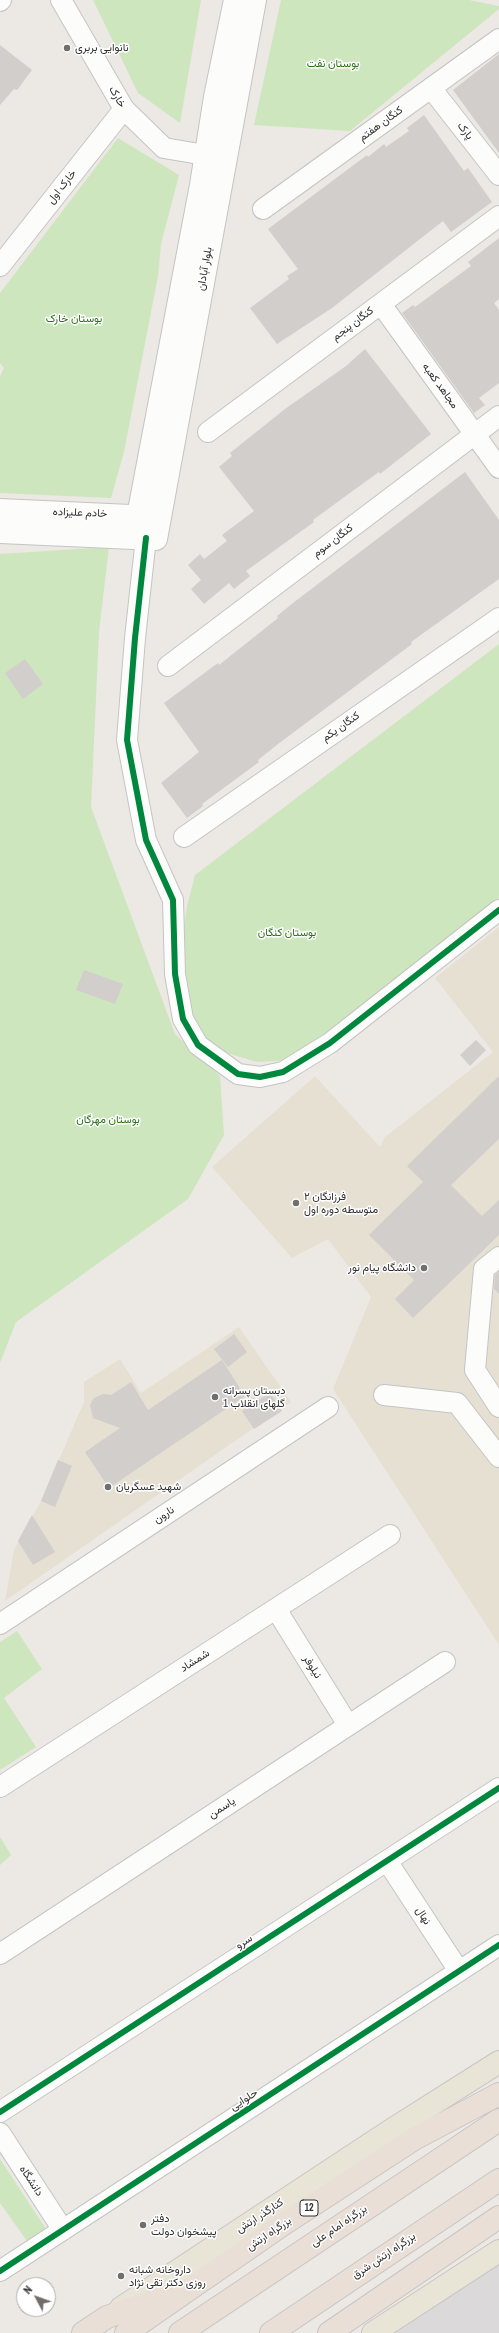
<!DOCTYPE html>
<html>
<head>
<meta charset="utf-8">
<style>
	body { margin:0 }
	#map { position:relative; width:499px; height:2333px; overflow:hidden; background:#ece8e4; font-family:"Archivo Narrow",sans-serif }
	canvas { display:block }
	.north { position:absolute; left:16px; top:2277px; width:40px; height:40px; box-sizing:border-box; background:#fff; border:1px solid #ababab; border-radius:50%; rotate:311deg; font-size:11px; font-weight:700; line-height:16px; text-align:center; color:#2e2e2e }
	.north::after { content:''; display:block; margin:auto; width:14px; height:18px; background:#706f6e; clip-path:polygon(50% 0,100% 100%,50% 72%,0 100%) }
</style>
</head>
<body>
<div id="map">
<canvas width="499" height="2333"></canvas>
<div class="north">N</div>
</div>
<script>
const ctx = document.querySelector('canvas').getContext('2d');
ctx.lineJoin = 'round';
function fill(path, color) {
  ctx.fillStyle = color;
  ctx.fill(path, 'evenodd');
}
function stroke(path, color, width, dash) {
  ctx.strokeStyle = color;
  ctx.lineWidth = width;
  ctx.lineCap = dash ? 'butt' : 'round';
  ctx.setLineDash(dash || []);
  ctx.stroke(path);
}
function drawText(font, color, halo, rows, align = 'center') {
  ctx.font = font + ' "Archivo Narrow",Vazirmatn,sans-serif';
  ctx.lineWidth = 3;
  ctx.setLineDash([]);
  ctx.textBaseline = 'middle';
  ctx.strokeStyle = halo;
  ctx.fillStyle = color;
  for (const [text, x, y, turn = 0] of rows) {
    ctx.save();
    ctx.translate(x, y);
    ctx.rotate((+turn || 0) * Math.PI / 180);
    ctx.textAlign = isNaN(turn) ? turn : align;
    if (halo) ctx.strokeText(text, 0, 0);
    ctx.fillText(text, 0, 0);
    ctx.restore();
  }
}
fill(new Path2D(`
	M 499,2263 L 499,2333 L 394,2333 Z`), '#dcd9db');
fill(new Path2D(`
	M 499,927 L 499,1645 L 333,1389 L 371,1297 L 328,1239 L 292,1258 L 212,1167 L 315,1076 L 380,1147 L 385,1137 L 493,1052 L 435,978 Z
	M 239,1327 L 291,1402 L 5,1601 L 14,1550 L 41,1501 L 84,1402 L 84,1382 L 120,1359 L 141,1393 Z`), '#e6e0d3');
fill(new Path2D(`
	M 93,0 L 201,0 L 180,123 L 138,93 Z
	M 281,0 L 469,0 L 499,6 L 499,9 L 350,131 L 254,125 Z
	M 118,138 L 179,175 L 161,244 L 158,276 L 124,452 L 111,498 L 0,493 L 0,376 L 4,368 L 0,363 L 0,293 Z
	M 109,547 L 99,632 L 91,807 L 175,1034 L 220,1076 L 224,1135 L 188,1199 L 16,1322 L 0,1363 L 0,554 Z
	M 499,644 L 499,898 L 290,1060 L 257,1062 L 220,1051 L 198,1031 L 187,1006 L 182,940 L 187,906 L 195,875 Z
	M 17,1631 L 42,1669 L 4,1698 L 36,1747 L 0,1770 L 0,1642 Z
	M 0,1837 L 11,1855 L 0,1865 Z
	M 0,2159 L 46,2229 L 27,2241 L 0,2203 Z`), '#cee6be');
fill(new Path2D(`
	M 0,45 L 32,70 L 17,90 L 14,89 L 0,105 Z
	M 499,54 L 499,153 L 453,90 Z
	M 424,115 L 464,171 L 468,168 L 492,202 L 451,232 L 443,221 L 332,308 L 277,344 L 250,308 L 289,279 L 287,276 L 298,269 L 268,229 L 367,155 L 368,157 L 384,144 L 386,147 L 409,131 L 407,128 Z
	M 499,238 L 499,299 L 494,303 L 499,310 L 499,383 L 479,398 L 485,405 L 474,413 L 402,313 L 413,305 L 415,307 L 471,266 L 468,262 Z
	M 365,349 L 431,434 L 380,474 L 379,472 L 358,487 L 313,520 L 314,522 L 246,571 L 250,576 L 234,589 L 229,583 L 204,604 L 191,589 L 201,580 L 188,565 L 200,554 L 204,559 L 227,541 L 222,535 L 254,511 L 219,467 L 232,456 L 230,453 L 285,409 L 346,366 Z
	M 465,472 L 499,520 L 499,579 L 411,642 L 412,644 L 278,744 L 258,760 L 259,762 L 202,804 L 203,806 L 187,818 L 161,783 L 199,752 L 164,703 L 218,663 L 219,665 L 278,618 L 277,616 L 293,603 Z
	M 25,659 L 43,684 L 23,699 L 5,673 Z
	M 84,970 L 123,984 L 115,1004 L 76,990 Z
	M 476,1040 L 486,1050 L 470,1066 L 460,1055 Z
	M 499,1076 L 499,1139 L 451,1185 L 482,1216 L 499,1200 L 499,1235 L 413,1318 L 395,1299 L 414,1280 L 369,1235 L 423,1182 L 407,1166 Z
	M 499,1272 L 499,1294 L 494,1289 L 495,1275 Z
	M 234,1334 L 247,1352 L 228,1367 L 214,1349 Z
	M 222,1360 L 245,1396 L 109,1488 L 85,1452 L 120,1428 L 93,1418 L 90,1405 L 94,1398 L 103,1394 L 111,1395 L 131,1382 L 148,1410 Z
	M 270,1393 L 282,1411 L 254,1429 L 242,1411 Z
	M 58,1460 L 72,1466 L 55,1507 L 41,1501 Z
	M 32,1515 L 55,1552 L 33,1565 L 18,1541 Z`), '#d1cecb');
const street = new Path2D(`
	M 61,0 L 124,109 L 164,148 L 205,155
	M 0,1 L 1,0
	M 431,88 L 499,175
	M 263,209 L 499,39
	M 0,266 L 124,109
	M 381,304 L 499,468
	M 208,432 L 499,216
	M 146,538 L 135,638 L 127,740 L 146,840 L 173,900 L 175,974 L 183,1019 L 198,1045 L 238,1074 L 260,1077 L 283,1072 L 330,1043 L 499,910
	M 168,666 L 499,416
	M 184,837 L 499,618
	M 499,1257 L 484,1269 L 475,1370 L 499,1407
	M 384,1395 L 457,1403 L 499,1457
	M 276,1609 L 348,1725
	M 0,1624 L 328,1407
	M 0,1787 L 390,1535
	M 387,1861 L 459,1971
	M 0,1954 L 445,1662
	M 0,2112 L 499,1788
	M 0,2133 L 63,2230
	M 0,2271 L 499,1945`);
const secondary = new Path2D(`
	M 0,510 L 152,517
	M 0,532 L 156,539 L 255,0
	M 134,537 L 201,185 L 215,97 L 235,0`);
const primary = new Path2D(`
	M 121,2308 L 393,2129 L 499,2062
	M 373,2333 L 499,2251`);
const highway = new Path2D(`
	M 83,2333 L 107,2317 L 164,2297
	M 126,2333 L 285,2223 L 414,2139 L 499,2094
	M 180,2333 L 499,2120
	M 271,2333 L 499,2180
	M 329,2333 L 499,2217`);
stroke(street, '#c5c4c5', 22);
stroke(secondary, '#c5c4c5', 24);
stroke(primary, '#c6c5c4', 24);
stroke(highway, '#c6c5c4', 24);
stroke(street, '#fcfcfb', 20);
stroke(secondary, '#fcfcfb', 22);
stroke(primary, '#e8e4d6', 22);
stroke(highway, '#eadfd6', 22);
stroke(new Path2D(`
	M 146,538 L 135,638 L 127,740 L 146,840 L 173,900 L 175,974 L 183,1019 L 198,1045 L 238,1074 L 260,1077 L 283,1072 L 330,1043 L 499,910
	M 0,2112 L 499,1788
	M 0,2271 L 499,1945`), '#00873e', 6);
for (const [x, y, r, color] of [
	[67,48,4,"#706f6e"],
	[296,1203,4,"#706f6e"],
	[424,1268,4,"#706f6e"],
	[215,1397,4,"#706f6e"],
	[108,1487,4,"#706f6e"],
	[143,2225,4,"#706f6e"],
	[121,2276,4,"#706f6e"]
]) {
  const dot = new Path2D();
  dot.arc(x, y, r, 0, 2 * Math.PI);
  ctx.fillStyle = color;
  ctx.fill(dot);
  stroke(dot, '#fff', 1.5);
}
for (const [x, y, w] of [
	[309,2208,18]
]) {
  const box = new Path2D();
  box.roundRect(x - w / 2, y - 8, w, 16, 3);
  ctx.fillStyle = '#fff';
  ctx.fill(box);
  stroke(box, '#2e2e2e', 1);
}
drawText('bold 10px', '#2e2e2e', null, [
	["12",309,2208]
]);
drawText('11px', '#2e2e2e', '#fff', [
	["نانوایی بربری",75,48],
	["فرزانگان ۲",304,1197],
	["متوسطه دوره اول",304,1210],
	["دانشگاه پیام نور",416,1268,"right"],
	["دبستان پسرانه",223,1391],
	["گلهای انقلاب 1",223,1404],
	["شهید عسگریان",116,1487],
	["دفتر",151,2219],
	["پیشخوان دولت",151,2232],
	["داروخانه شبانه",129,2270],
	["روزی دکتر تقی نژاد",129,2283]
], 'left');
drawText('11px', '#2c6e1b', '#fff', [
	["بوستان نفت",333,64],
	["بوستان خارک",74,319],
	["بوستان کنگان",287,933],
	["بوستان مهرگان",108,1120]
]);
drawText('11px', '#2e2e2e', '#fff', [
	["خارک",117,97,59],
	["کنگان هفتم",381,124,-36],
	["پارک",465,131,52],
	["خارک اول",62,187,-52],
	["بلوار آبادان",205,269,-80],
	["کنگان پنجم",353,324,-37],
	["مجاهد کعبه",440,386,54],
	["خادم علیزاده",80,513,2],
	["کنگان سوم",333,541,-37],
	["کنگان یکم",341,727,-35],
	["نارون",164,1515,-33],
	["شمشاد",195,1661,-33],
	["نیلوفر",312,1667,58],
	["یاسمن",222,1808,-33],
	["نهال",423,1916,57],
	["سرو",244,1942,-33],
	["حلوایی",244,2100,-33],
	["دانشگاه",31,2181,57],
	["کنارگذر ارتش",260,2216,-33],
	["بزرگراه امام علی",339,2226,-34],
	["بزرگراه ارتش",269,2234,-34],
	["بزرگراه ارتش شرق",384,2256,-34]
]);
</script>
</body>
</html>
